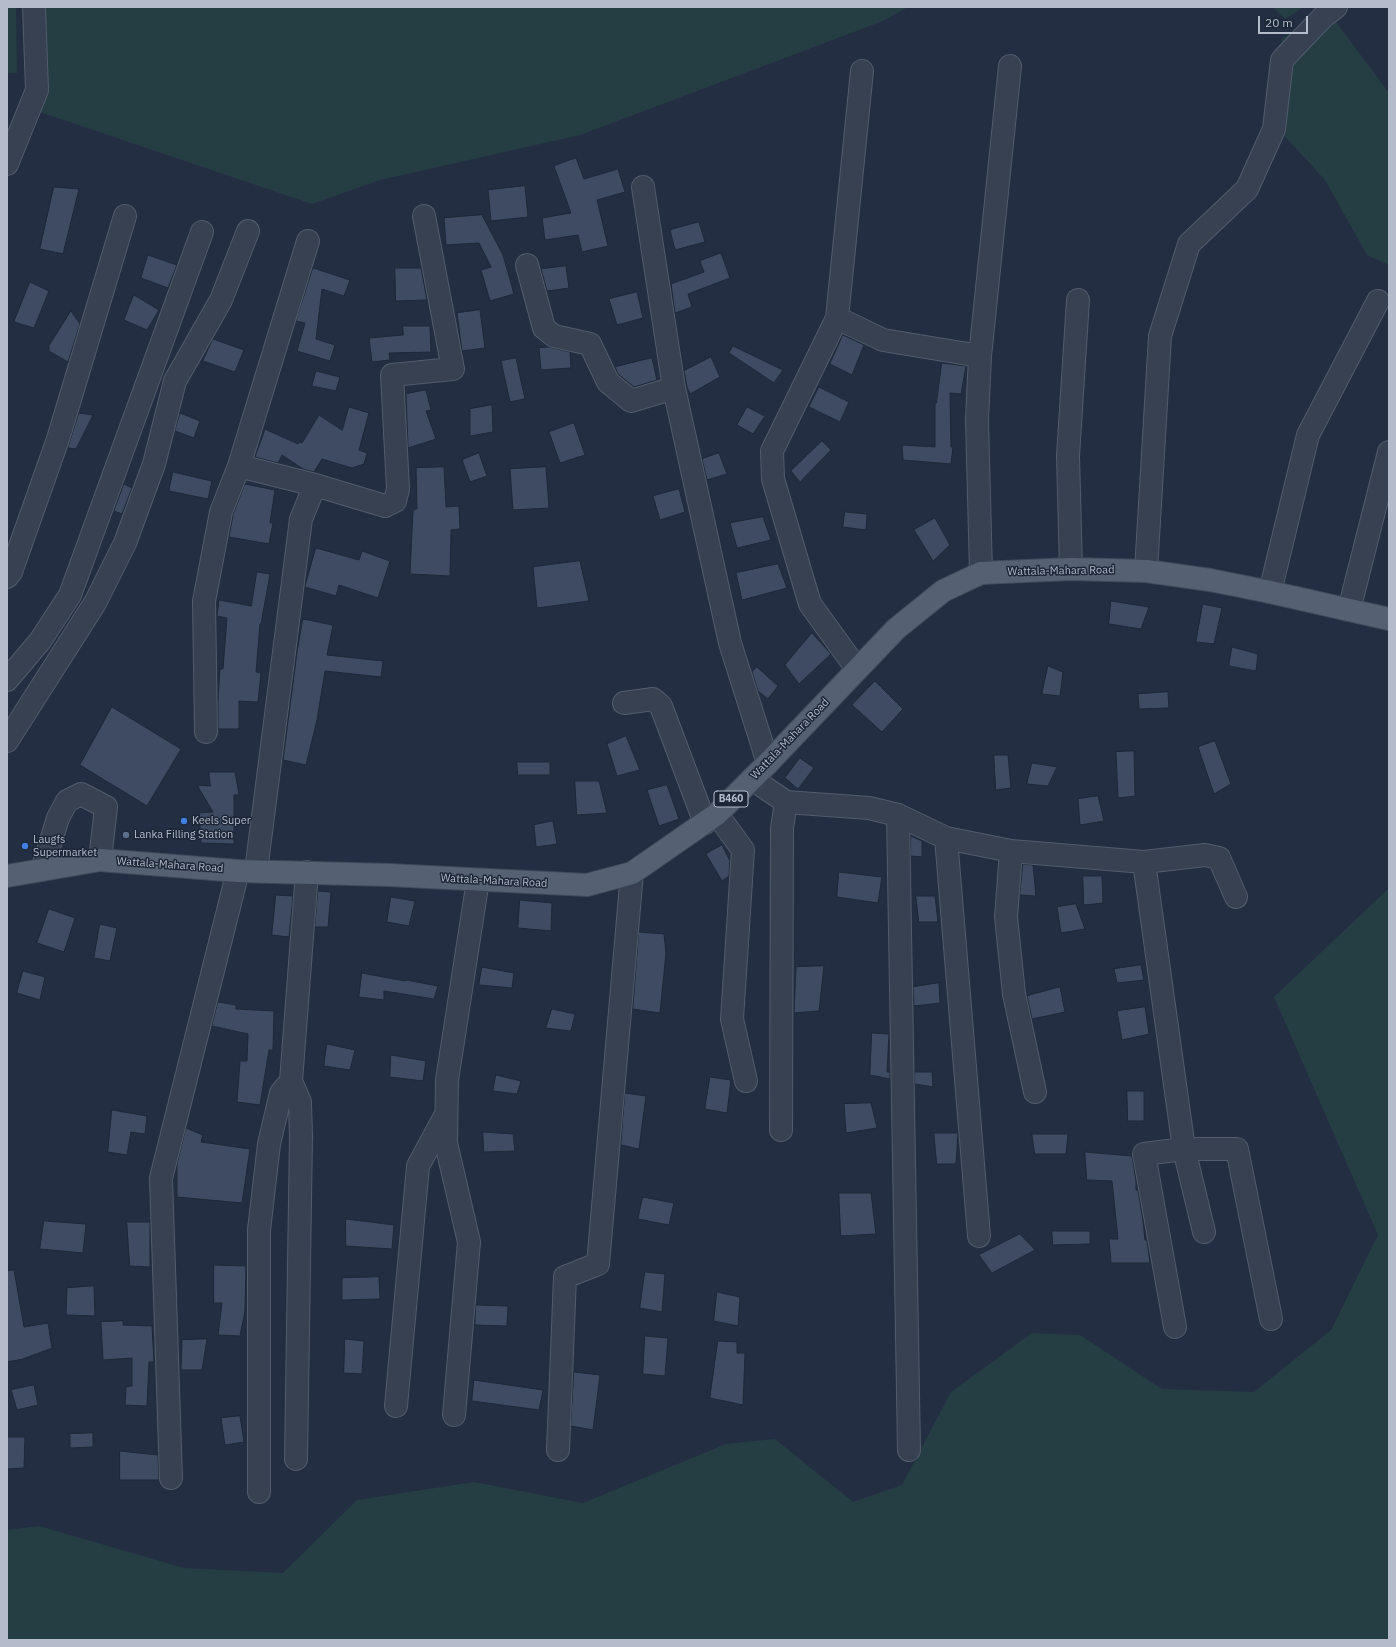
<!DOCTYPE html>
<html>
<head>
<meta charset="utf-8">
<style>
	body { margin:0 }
	#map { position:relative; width:1396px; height:1647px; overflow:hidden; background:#232e43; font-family:"IBM Plex Sans",sans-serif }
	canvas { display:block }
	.frame { position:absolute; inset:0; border:8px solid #b4bccc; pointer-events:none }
	.scale { position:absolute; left:1258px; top:16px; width:50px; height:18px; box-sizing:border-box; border:2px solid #b4bccc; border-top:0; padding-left:5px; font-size:12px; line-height:14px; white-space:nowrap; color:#b4bccc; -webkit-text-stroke:3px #1c2637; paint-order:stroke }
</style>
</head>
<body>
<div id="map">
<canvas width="1396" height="1647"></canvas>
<div class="frame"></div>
<div class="scale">20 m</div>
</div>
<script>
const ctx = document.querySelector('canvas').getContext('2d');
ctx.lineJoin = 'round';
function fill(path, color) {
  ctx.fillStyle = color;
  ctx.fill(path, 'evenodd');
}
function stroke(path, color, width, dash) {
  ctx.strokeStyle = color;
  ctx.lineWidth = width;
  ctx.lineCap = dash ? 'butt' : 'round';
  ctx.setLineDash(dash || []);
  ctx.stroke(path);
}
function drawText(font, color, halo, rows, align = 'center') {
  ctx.font = font + ' "IBM Plex Sans",sans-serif';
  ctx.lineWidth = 3;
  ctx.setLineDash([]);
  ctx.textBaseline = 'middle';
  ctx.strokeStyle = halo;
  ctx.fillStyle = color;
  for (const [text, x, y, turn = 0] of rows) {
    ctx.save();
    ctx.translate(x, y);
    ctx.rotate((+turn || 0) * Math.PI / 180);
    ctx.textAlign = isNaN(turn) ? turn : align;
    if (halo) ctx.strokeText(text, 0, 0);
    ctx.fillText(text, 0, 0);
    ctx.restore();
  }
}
fill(new Path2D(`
	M 7,7 L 16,7 L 17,73 L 7,73 Z
	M 37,7 L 908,7 L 883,21 L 580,135 L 380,180 L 312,204 L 40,112 Z
	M 1273,7 L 1304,7 L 1285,19 Z
	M 1327,10 L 1389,93 L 1389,265 L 1367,255 L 1325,180 L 1279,130 L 1282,38 Z
	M 1389,888 L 1389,1640 L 7,1640 L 7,1530 L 39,1526 L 184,1568 L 283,1573 L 357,1500 L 474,1482 L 583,1503 L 726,1444 L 775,1439 L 853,1502 L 902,1485 L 951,1392 L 1032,1333 L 1080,1335 L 1162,1389 L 1254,1392 L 1331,1330 L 1378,1235 L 1274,997 Z`), '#253e44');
const building = new Path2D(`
	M 576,158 L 584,179 L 618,169 L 625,192 L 597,200 L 608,246 L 582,252 L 578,235 L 545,240 L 542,218 L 571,213 L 554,166 Z
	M 525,186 L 528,217 L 491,221 L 488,190 Z
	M 54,187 L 79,189 L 63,254 L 40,249 Z
	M 482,215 L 503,255 L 514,294 L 490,301 L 481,270 L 491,267 L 479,243 L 446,245 L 444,218 Z
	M 699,222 L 705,242 L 675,250 L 670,230 Z
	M 721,253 L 730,278 L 688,294 L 692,307 L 675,313 L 671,284 L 704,272 L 700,261 Z
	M 148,255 L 177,265 L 168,288 L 141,278 Z
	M 566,266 L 569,288 L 547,291 L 541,269 Z
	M 313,268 L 350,280 L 344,296 L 322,289 L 316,339 L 335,345 L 330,361 L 297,351 L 305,323 L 296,321 Z
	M 395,268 L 421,268 L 427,300 L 396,301 Z
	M 30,282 L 49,291 L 34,328 L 14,322 Z
	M 637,292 L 643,318 L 617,325 L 609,299 Z
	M 134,295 L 159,310 L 147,330 L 124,320 Z
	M 480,310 L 485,348 L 462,351 L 457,313 Z
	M 71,311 L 80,324 L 68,362 L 49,351 L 49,346 Z
	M 403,326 L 430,326 L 431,352 L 389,353 L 390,360 L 372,362 L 369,338 L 403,335 Z
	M 843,335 L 864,345 L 852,375 L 830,364 Z
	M 213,339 L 244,350 L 235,372 L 203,361 Z
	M 733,346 L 783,370 L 774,383 L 729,353 Z
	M 549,347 L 570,352 L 571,368 L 541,370 L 539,348 Z
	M 711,357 L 720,377 L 690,394 L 687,387 L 684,371 Z
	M 516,358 L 525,399 L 510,402 L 501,361 Z
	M 652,358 L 657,380 L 634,387 L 618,374 L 615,367 Z
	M 942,363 L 966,366 L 961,394 L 950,393 L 951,447 L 953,447 L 951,464 L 903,460 L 902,445 L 935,447 L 935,403 L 936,403 Z
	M 316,371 L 340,377 L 336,391 L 312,386 Z
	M 819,387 L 849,402 L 840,422 L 809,407 Z
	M 426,390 L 431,410 L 426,411 L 436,439 L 408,448 L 406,394 Z
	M 492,405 L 493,432 L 470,436 L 470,409 Z
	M 349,407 L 369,413 L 359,450 L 367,453 L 364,464 L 352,468 L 322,459 L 314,472 L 303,469 L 282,455 L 278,463 L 255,457 L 265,429 L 298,444 L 300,442 L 302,443 L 319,415 L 342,430 Z
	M 747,407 L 765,416 L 753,434 L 737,425 Z
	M 79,413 L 93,415 L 76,449 L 68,448 Z
	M 180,413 L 200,421 L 194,438 L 175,431 Z
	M 574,423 L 585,455 L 560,463 L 549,432 Z
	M 822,441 L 831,450 L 800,482 L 791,471 Z
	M 479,453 L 487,476 L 470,482 L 462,460 Z
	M 719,453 L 727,474 L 707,480 L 702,459 Z
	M 444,467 L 446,507 L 459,506 L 460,529 L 451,530 L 450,576 L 410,574 L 413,510 L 417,509 L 416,468 Z
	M 546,467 L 549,508 L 513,510 L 510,469 Z
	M 173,472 L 212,481 L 208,499 L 169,491 Z
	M 124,484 L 132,488 L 122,514 L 114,511 Z
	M 245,484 L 275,490 L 270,523 L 273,523 L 269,544 L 229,537 L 233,515 Z
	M 679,489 L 685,512 L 660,520 L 653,496 Z
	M 845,512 L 867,514 L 866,530 L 843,527 Z
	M 763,517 L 771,540 L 737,548 L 730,523 Z
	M 935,518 L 950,545 L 933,561 L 914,530 Z
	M 316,548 L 359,560 L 362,551 L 390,561 L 378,598 L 339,585 L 336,596 L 305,587 Z
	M 580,561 L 589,601 L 537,608 L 533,567 Z
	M 778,564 L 787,588 L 742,600 L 736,573 Z
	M 257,572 L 270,574 L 261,624 L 260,624 L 256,672 L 261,673 L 258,702 L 239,701 L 239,729 L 218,729 L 218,699 L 220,669 L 223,669 L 227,618 L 217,616 L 219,600 L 251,606 Z
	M 1111,601 L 1149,607 L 1141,629 L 1109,624 Z
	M 1203,604 L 1222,608 L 1214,644 L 1196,642 Z
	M 303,619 L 333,625 L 327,655 L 383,661 L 381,677 L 325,671 L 317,720 L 306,765 L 283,760 L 297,652 Z
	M 812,633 L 831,654 L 799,684 L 785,665 Z
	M 1232,647 L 1258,654 L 1256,671 L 1229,666 Z
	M 1048,666 L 1063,672 L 1060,696 L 1042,694 Z
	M 757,667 L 778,686 L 768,699 L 758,691 L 752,672 Z
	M 875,681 L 903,709 L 882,732 L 852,705 Z
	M 1168,692 L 1169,708 L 1139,709 L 1138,694 Z
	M 112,707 L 181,749 L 147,806 L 80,765 Z
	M 626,736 L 640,770 L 617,776 L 607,744 Z
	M 1215,741 L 1231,784 L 1214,794 L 1198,747 Z
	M 1134,751 L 1135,796 L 1118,798 L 1116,752 Z
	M 994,755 L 1008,755 L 1011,788 L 996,790 Z
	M 800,758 L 814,768 L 798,789 L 785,778 Z
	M 517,762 L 550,762 L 550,775 L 518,775 Z
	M 1032,763 L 1057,767 L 1048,786 L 1027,784 Z
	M 209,772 L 235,772 L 239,795 L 234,795 L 234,844 L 201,843 L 199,813 L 213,812 L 197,785 L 210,786 Z
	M 575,781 L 599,781 L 607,813 L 577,815 Z
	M 667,785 L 679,819 L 659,826 L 647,790 Z
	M 1098,796 L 1104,821 L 1080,825 L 1078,799 Z
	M 553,821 L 557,844 L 536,847 L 534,825 Z
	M 911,836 L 922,841 L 922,857 L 911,856 Z
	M 722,845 L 730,861 L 729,876 L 722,881 L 706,854 Z
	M 1023,864 L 1033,865 L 1036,896 L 1020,895 Z
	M 839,872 L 882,877 L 878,903 L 837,897 Z
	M 1083,876 L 1102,876 L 1103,903 L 1084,905 Z
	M 318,891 L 331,892 L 328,927 L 315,927 Z
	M 276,895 L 293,896 L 289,937 L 272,935 Z
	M 916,896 L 935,896 L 938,922 L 919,922 Z
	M 391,897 L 415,901 L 409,926 L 387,922 Z
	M 520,900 L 552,903 L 551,931 L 518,928 Z
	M 1076,904 L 1085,929 L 1061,933 L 1057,907 Z
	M 49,909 L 75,918 L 64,952 L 37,943 Z
	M 100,924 L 117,928 L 110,961 L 94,958 Z
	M 639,932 L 664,934 L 666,953 L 660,1013 L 633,1009 Z
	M 1141,965 L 1144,980 L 1117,983 L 1114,969 Z
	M 824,966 L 819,1011 L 794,1013 L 796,967 Z
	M 482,967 L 514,973 L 512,988 L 479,985 Z
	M 23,971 L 45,977 L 40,1000 L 17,993 Z
	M 362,973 L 405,981 L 406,980 L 438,986 L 434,999 L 384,991 L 384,1000 L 359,997 Z
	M 939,983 L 940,1003 L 914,1006 L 913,987 Z
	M 1060,987 L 1065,1012 L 1032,1019 L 1027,996 Z
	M 218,1002 L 236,1005 L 236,1009 L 274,1011 L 273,1050 L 269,1050 L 260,1105 L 237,1102 L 240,1061 L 247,1061 L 248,1034 L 212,1026 Z
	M 1145,1007 L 1149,1034 L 1122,1040 L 1117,1011 Z
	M 552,1009 L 575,1014 L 571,1031 L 546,1028 Z
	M 872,1033 L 889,1034 L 887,1072 L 890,1072 L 890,1079 L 870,1075 Z
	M 327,1044 L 355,1050 L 350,1070 L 324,1066 Z
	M 391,1055 L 426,1061 L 423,1081 L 390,1077 Z
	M 915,1072 L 932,1072 L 933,1087 L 915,1084 Z
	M 496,1075 L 521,1081 L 517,1094 L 493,1091 Z
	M 710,1077 L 731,1080 L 727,1113 L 705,1109 Z
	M 1127,1091 L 1144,1091 L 1144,1121 L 1128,1121 Z
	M 625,1093 L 646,1096 L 639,1149 L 621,1145 Z
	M 871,1103 L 877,1128 L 846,1133 L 844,1104 Z
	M 112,1110 L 147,1116 L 145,1134 L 131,1132 L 127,1155 L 108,1152 Z
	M 186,1128 L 203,1135 L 201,1142 L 250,1149 L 242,1203 L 177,1197 L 177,1164 Z
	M 483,1132 L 513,1134 L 515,1151 L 484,1152 Z
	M 934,1133 L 958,1133 L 956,1164 L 937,1164 Z
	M 1032,1134 L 1068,1134 L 1066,1154 L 1035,1154 Z
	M 1085,1152 L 1132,1156 L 1136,1181 L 1136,1190 L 1138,1190 L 1143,1221 L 1145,1240 L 1147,1240 L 1150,1263 L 1111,1263 L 1109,1239 L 1118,1239 L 1112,1181 L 1087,1180 Z
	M 839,1193 L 871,1193 L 876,1234 L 841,1236 Z
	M 643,1197 L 674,1203 L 669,1225 L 638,1219 Z
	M 346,1219 L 394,1225 L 392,1249 L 346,1246 Z
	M 44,1221 L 86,1224 L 83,1253 L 40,1249 Z
	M 127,1222 L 150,1222 L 150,1267 L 130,1266 Z
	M 1052,1231 L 1090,1231 L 1090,1244 L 1053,1245 Z
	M 1020,1234 L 1035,1250 L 992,1273 L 979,1255 Z
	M 214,1265 L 246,1266 L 245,1311 L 240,1336 L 218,1335 L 222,1303 L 214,1303 Z
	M 14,1270 L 24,1327 L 48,1323 L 52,1348 L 23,1359 L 7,1362 L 7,1271 Z
	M 645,1272 L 665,1274 L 662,1312 L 640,1308 Z
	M 379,1277 L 380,1299 L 342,1300 L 342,1278 Z
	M 94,1286 L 95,1316 L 66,1315 L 67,1288 Z
	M 717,1292 L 740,1297 L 738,1326 L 714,1321 Z
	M 476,1305 L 508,1306 L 507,1326 L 475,1325 Z
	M 123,1321 L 123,1325 L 152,1326 L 154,1362 L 149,1362 L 147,1406 L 125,1405 L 126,1387 L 132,1386 L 132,1358 L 103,1360 L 101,1322 Z
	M 645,1336 L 668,1338 L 665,1376 L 643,1374 Z
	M 207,1339 L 202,1370 L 181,1370 L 182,1340 Z
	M 345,1339 L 364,1341 L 362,1374 L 344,1373 Z
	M 718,1341 L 737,1342 L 737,1353 L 745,1353 L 743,1405 L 710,1398 Z
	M 574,1372 L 600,1375 L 593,1430 L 571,1426 Z
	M 474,1380 L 543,1390 L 539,1410 L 472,1401 Z
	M 34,1385 L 38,1405 L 17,1410 L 11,1390 Z
	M 240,1416 L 244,1442 L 225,1445 L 221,1418 Z
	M 93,1433 L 93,1447 L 70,1448 L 70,1434 Z
	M 7,1437 L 25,1437 L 24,1468 L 7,1469 Z
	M 120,1451 L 158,1455 L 159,1480 L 120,1480 Z`);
fill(building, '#3e4b63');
stroke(building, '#1e2839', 1);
const minor = new Path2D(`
	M 7,164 L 37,90 L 34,7
	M 643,187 L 674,388 L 730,643 L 768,763
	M 527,265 L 544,328 L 554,336 L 590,344 L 608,382 L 631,401 L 674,388
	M 837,318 L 883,340 L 980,356
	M 315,485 L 385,506 L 395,501 L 398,489 L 392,375 L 453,369 L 424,216
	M 1071,569 L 1068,456 L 1078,300
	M 1146,571 L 1160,336 L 1189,244 L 1247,189 L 1274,129 L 1282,60 L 1323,17 L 1336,7
	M 981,573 L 977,420 L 980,356 L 1010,66
	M 7,577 L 11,572 L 58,439 L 125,216
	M 1270,592 L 1308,435 L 1378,301
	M 1349,610 L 1389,452
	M 857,669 L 810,604 L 773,479 L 772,451 L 837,318 L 862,71
	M 7,680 L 40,641 L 70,595 L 202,232
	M 624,703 L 653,699 L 661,706 L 705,823
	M 206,732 L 204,601 L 221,512 L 239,466
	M 7,741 L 95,603 L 125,543 L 154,464 L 175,381 L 221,300 L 248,231
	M 752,779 L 786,802 L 869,808 L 898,815 L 946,838 L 1011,851 L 1144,862 L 1205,855 L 1219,858 L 1236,897
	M 717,814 L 743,850 L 732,1019 L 746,1081
	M 898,815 L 909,1450
	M 946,838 L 979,1236
	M 1011,851 L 1006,917 L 1014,994 L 1035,1092
	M 1144,862 L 1184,1149 L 1204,1232
	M 42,870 L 58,818 L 67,801 L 81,794 L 106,807 L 100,860
	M 256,871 L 301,519 L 315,485 L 239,466 L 308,241
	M 781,1130 L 782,828 L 786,802
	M 1175,1327 L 1144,1154 L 1184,1149 L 1237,1149 L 1271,1319
	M 396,1406 L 418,1166 L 444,1118
	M 454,1415 L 469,1242 L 446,1143 L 447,1080 L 478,880
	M 558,1450 L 565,1277 L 598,1264 L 632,873
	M 296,1459 L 301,1136 L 300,1102 L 291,1081 L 307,872
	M 171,1478 L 161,1178 L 238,871
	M 259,1492 L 259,1230 L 269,1144 L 281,1093 L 291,1081`);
const major = new Path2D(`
	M 7,876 L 100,860 L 238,871 L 389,875 L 587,885 L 632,873 L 717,814 L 768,763 L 896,629 L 943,591 L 981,573 L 1071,569 L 1146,571 L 1210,580 L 1270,592 L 1389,619`);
stroke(minor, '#525c6c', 24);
stroke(major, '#414a5b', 24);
stroke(minor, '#374152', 22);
stroke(major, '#556072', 22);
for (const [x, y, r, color] of [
	[184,821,4,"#3f7fe0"],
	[126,835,4,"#5c6f8a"],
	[25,846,4,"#3f7fe0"]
]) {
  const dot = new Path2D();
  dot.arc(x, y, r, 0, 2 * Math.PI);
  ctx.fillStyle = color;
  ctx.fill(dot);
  stroke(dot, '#1c2637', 1.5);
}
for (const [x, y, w] of [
	[731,799,34]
]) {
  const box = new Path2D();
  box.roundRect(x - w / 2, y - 8, w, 16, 3);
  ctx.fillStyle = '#1c2637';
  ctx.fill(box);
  stroke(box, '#b4bccc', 1);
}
drawText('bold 10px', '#b4bccc', null, [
	["B460",731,799]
]);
drawText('11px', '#b4bccc', '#1c2637', [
	["Wattala-Mahara Road",1061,571,-1],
	["Wattala-Mahara Road",790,739,-46],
	["Wattala-Mahara Road",170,865,4],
	["Wattala-Mahara Road",494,881,3]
]);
drawText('11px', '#b4bccc', '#1c2637', [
	["Keels Super",192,821],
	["Lanka Filling Station",134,835],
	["Laugfs",33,840],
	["Supermarket",33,853]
], 'left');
</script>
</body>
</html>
